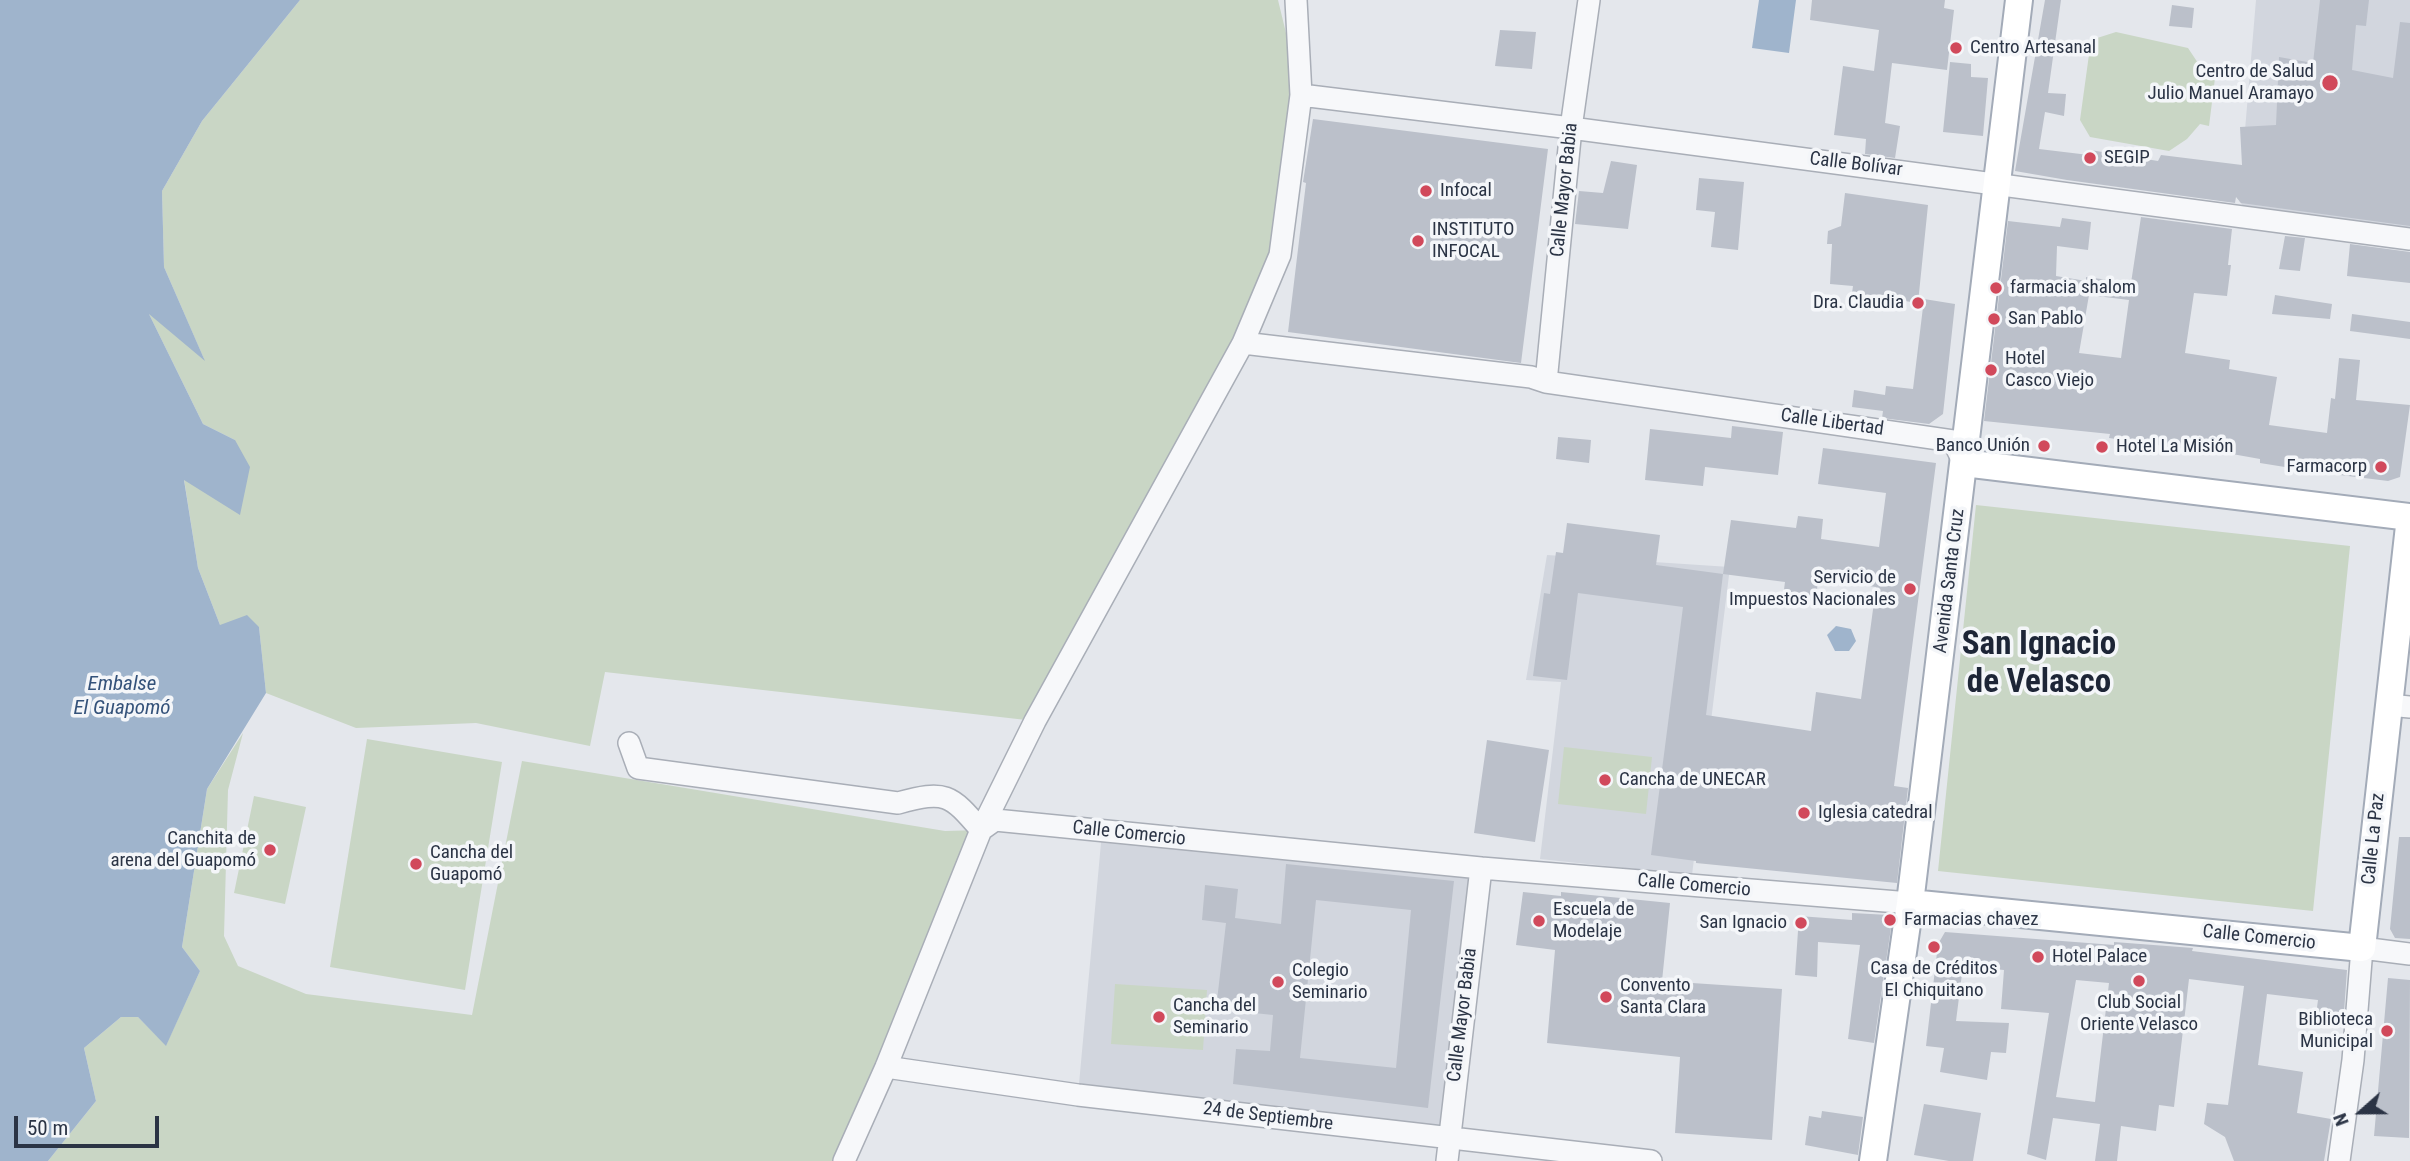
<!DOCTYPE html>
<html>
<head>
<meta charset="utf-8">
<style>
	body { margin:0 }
	#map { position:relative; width:2410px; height:1161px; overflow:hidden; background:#e4e7ec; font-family:"Roboto Condensed",sans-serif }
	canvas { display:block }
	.north { position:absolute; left:2326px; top:1077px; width:70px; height:70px; -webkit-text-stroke:5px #f4f6f9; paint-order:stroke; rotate:249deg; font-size:19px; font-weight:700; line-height:28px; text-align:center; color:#2b3445 }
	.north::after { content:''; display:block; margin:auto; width:24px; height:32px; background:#2b3445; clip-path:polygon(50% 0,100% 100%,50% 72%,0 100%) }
	.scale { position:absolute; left:14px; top:1116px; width:145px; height:32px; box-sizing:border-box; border:4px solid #2b3445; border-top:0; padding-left:9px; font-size:21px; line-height:24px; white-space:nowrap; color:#2b3445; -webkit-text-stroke:5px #f4f6f9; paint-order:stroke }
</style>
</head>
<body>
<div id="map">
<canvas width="2410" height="1161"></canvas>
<div class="north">N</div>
<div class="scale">50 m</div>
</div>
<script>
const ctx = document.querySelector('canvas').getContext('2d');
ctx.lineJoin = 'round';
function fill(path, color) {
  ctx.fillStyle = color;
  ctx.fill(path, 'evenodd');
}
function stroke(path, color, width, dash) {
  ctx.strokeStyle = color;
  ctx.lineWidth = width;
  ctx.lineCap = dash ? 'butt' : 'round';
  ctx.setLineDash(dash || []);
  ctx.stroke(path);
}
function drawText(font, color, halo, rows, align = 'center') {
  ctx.font = font + ' "Roboto Condensed",sans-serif';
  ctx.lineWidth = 7;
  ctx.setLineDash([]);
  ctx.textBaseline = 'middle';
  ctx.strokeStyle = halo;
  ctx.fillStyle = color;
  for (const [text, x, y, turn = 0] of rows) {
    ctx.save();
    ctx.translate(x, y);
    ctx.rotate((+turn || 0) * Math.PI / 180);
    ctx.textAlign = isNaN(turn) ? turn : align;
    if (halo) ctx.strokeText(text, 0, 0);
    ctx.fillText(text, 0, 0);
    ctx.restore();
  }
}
fill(new Path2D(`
	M 2256,0 L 2410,0 L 2410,234 L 2245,208 L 2239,201 Z
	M 1547,555 L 1730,567 L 1692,875 L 1540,859 L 1561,682 L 1526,680 Z
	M 1102,832 L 1481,868 L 1449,1138 L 1078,1095 Z`), '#d2d6de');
fill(new Path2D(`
	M 300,0 L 1278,0 L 1301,95 L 1280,255 L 1035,721 L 605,672 L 590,746 L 476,723 L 356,728 L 266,693 L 259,627 L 220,625 L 198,568 L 184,479 L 235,440 L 203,424 L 148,312 L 204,359 L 164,267 L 162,191 L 202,121 Z
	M 2116,32 L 2188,48 L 2202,69 L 2216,70 L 2209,126 L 2200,124 L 2187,139 L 2169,151 L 2090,137 L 2080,120 L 2091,40 Z
	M 1976,505 L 2350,546 L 2313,911 L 1938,871 Z
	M 243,733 L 228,790 L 224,936 L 238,966 L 306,994 L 472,1015 L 522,761 L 945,831 L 981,830 L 844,1161 L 48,1161 L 96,1101 L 84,1048 L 121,1017 L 138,1017 L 166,1045 L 200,971 L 182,947 L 207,789 Z
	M 367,739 L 502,762 L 465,990 L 330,967 Z
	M 1564,747 L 1652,757 L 1646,814 L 1558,804 Z
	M 254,796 L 306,807 L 285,904 L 234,893 Z
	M 1115,984 L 1207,990 L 1203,1050 L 1111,1044 Z`), '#c9d6c5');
fill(new Path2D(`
	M 0,0 L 300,0 L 202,121 L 162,191 L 164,267 L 205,361 L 149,314 L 203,424 L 235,440 L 250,467 L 240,515 L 184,480 L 198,568 L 220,625 L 247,615 L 259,627 L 266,693 L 207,789 L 182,947 L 200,971 L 166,1046 L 138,1017 L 121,1017 L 84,1048 L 96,1101 L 48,1161 L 0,1161 Z
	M 1759,0 L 1796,0 L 1789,53 L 1752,48 Z
	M 1836,626 L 1851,629 L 1856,641 L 1849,651 L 1835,651 L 1827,635 Z`), '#9fb4cc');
fill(new Path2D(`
	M 1812,0 L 1945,0 L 1944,8 L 1954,10 L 1947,70 L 1892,63 L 1885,123 L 1900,126 L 1895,158 L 1865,154 L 1866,139 L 1834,135 L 1843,66 L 1874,71 L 1879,30 L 1810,20 Z
	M 2045,0 L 2061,0 L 2048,93 L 2066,94 L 2064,116 L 2045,112 L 2039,149 L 2089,155 L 2090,150 L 2158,161 L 2161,155 L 2242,165 L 2240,127 L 2276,125 L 2279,57 L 2313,63 L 2320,0 L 2369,0 L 2366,26 L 2356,25 L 2352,70 L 2393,78 L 2400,22 L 2410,23 L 2410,226 L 2241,203 L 2236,197 L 2235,203 L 2067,180 L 2015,171 Z
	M 2172,5 L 2194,8 L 2192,28 L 2169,26 Z
	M 1500,30 L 1536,32 L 1532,69 L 1495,66 Z
	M 1950,62 L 1971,64 L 1971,77 L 1988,78 L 1983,136 L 1943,132 Z
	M 1313,119 L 1548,149 L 1521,363 L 1288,332 L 1306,183 L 1303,182 Z
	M 1611,161 L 1637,165 L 1628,229 L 1575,224 L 1579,191 L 1603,193 Z
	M 1699,178 L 1744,182 L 1738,250 L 1711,247 L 1715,212 L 1696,210 Z
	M 1845,193 L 1928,205 L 1918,303 L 1852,293 L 1853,286 L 1830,284 L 1832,244 L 1827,244 L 1828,231 L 1841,226 Z
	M 2141,217 L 2232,229 L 2228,265 L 2231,265 L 2227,296 L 2194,293 L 2185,353 L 2230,360 L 2229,369 L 2277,377 L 2269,425 L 2327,433 L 2331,398 L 2335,399 L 2339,358 L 2360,360 L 2356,400 L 2410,405 L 2400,477 L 2388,481 L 2316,472 L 2260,463 L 2260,459 L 2221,452 L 2220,454 L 2109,438 L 2110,434 L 1984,421 L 2008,221 L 2060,227 L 2062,218 L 2091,222 L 2088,250 L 2057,246 L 2056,276 L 2086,281 L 2086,277 L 2131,283 ZM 2089,295 L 2129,300 L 2121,358 L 2079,353 Z
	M 2285,236 L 2305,238 L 2300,271 L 2279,269 Z
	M 2350,244 L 2410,252 L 2410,283 L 2347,276 Z
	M 2275,295 L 2332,304 L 2330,319 L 2272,314 Z
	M 1924,299 L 1955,304 L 1943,414 L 1929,424 L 1882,418 L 1883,411 L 1852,407 L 1854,390 L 1885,395 L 1886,386 L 1913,389 Z
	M 2352,314 L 2410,322 L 2410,339 L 2350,331 Z
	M 1732,426 L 1783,432 L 1778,475 L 1705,467 L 1703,486 L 1645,480 L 1650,429 L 1731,438 Z
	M 1558,437 L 1591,440 L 1589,463 L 1556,459 Z
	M 1823,448 L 1936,463 L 1894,786 L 1908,788 L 1897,883 L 1696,863 L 1696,861 L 1651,855 L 1683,607 L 1578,593 L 1567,680 L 1533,676 L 1544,593 L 1550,594 L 1556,552 L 1563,553 L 1567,523 L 1660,535 L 1656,565 L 1723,574 L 1731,520 L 1796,528 L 1798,516 L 1823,519 L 1821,539 L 1879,547 L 1886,493 L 1818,484 ZM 1723,574 L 1785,582 L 1783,597 L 1816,601 L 1818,579 L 1876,587 L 1861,699 L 1816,692 L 1811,731 L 1706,715 Z
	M 1487,740 L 1549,750 L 1535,842 L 1474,833 Z
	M 2399,837 L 2410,837 L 2410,939 L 2395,938 L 2390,929 Z
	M 1286,864 L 1454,881 L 1428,1108 L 1233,1084 L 1236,1049 L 1270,1051 L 1273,1015 L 1216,1009 L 1226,923 L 1202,920 L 1205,885 L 1238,889 L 1235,918 L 1281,924 ZM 1316,900 L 1411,910 L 1396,1068 L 1300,1058 Z
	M 1523,892 L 1561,896 L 1561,892 L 1670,903 L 1662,981 L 1782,989 L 1772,1140 L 1675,1133 L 1680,1057 L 1547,1043 L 1555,950 L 1516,945 Z
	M 1852,913 L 1889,915 L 1892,921 L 1874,1043 L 1848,1039 L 1860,945 L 1818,942 L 1817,977 L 1795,975 L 1799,916 L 1852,920 Z
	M 1945,932 L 2114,945 L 2114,942 L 2193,948 L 2192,951 L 2347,970 L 2343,1026 L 2315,1022 L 2318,1000 L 2267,994 L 2258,1065 L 2303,1072 L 2297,1113 L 2331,1119 L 2324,1161 L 2234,1161 L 2225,1137 L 2204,1124 L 2207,1103 L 2228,1105 L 2244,986 L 2189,979 L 2174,1107 L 2159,1105 L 2156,1131 L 2121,1126 L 2117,1161 L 2095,1161 L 2100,1124 L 2053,1118 L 2046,1160 L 2027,1154 L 2049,1013 L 2001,1009 L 2004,970 L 1963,966 L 1956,1021 L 2009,1023 L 2006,1053 L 1991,1052 L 1987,1080 L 1940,1072 L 1944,1048 L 1926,1046 L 1938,944 ZM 2076,980 L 2109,983 L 2095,1102 L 2056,1097 Z
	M 2388,978 L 2410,980 L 2409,1138 L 2374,1136 Z
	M 1924,1104 L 1981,1113 L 1973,1161 L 1949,1161 L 1914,1155 Z
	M 1822,1111 L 1863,1117 L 1858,1155 L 1805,1145 L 1809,1116 L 1821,1118 Z`), '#bbc0ca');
const minor = new Path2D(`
	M 1301,95 L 1571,128 L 2410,239
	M 1243,343 L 1531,377 L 1546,382 L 1953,441 L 1964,463
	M 1546,382 L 1571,128 L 1589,0
	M 2389,705 L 2410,707
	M 629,743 L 638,768 L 898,803 C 946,790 950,794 981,830 L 995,820 L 1481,868 L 1910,903
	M 886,1067 L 1078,1095 L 1651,1161
	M 844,1161 L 886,1067 L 981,830 L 1035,721 L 1243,343 L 1280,255 L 1301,95 L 1296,0
	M 1447,1161 L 1481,868
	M 2339,1161 L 2353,1060 L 2362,948 L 2410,954`);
const major = new Path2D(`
	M 1964,463 L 2410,517
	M 1910,903 L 2362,948 L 2410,517
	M 1873,1161 L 1910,903 L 2019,0`);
stroke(minor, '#a9aeb7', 24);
stroke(major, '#a3abb8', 30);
stroke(minor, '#f7f8fa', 21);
stroke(major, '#fff', 26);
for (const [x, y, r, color] of [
	[1956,48,7,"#d1495b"],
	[2330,83,9,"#d1495b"],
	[2090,158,7,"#d1495b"],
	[1426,191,7,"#d1495b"],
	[1418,241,7,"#d1495b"],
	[1996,288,7,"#d1495b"],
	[1918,303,7,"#d1495b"],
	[1994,319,7,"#d1495b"],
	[1991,370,7,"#d1495b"],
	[2044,446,7,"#d1495b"],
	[2102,447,7,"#d1495b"],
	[2381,467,7,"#d1495b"],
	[1910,589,7,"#d1495b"],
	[1605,780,7,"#d1495b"],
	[1804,813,7,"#d1495b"],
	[270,850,7,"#d1495b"],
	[416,864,7,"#d1495b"],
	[1890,920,7,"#d1495b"],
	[1539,921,7,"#d1495b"],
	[1801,923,7,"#d1495b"],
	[1934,947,7,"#d1495b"],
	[2038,957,7,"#d1495b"],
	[2139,981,7,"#d1495b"],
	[1278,982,7,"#d1495b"],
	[1606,997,7,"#d1495b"],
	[1159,1017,7,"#d1495b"],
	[2387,1031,7,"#d1495b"]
]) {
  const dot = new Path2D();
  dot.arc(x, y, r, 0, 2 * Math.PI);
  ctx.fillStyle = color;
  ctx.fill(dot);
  stroke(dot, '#f4f6f9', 2.5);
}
drawText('19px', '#2b3445', '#f4f6f9', [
	["Centro Artesanal",1970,48],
	["Centro de Salud",2314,72,"right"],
	["Julio Manuel Aramayo",2314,94,"right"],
	["SEGIP",2104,158],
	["Infocal",1440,191],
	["INSTITUTO",1432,230],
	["INFOCAL",1432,252],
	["farmacia shalom",2010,288],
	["Dra. Claudia",1904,303,"right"],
	["San Pablo",2008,319],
	["Hotel",2005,359],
	["Casco Viejo",2005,381],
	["Banco Unión",2030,446,"right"],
	["Hotel La Misión",2116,447],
	["Farmacorp",2367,467,"right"],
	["Servicio de",1896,578,"right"],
	["Impuestos Nacionales",1896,600,"right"],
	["Cancha de UNECAR",1619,780],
	["Iglesia catedral",1818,813],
	["Canchita de",256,839,"right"],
	["arena del Guapomó",256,861,"right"],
	["Cancha del",430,853],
	["Guapomó",430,875],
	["Escuela de",1553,910],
	["Modelaje",1553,932],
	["Farmacias chavez",1904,920],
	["San Ignacio",1787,923,"right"],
	["Hotel Palace",2052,957],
	["Casa de Créditos",1934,969,"center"],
	["El Chiquitano",1934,991,"center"],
	["Colegio",1292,971],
	["Seminario",1292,993],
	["Convento",1620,986],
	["Santa Clara",1620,1008],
	["Club Social",2139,1003,"center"],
	["Oriente Velasco",2139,1025,"center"],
	["Cancha del",1173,1006],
	["Seminario",1173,1028],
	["Biblioteca",2373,1020,"right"],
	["Municipal",2373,1042,"right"]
], 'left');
drawText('19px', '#2b3445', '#f4f6f9', [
	["Calle Bolívar",1856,165,7],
	["Calle Mayor Babia",1565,190,-84],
	["Calle Libertad",1832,423,8],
	["Avenida Santa Cruz",1950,581,-83],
	["Calle Comercio",1129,834,6],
	["Calle La Paz",2374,839,-84],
	["Calle Comercio",1694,886,5],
	["Calle Comercio",2259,938,6],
	["Calle Mayor Babia",1463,1015,-83],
	["24 de Septiembre",1268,1117,7]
]);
drawText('italic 21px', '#34527a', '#f4f6f9', [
	["Embalse",122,685],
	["El Guapomó",122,709]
]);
drawText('bold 33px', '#1d2536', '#f4f6f9', [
	["San Ignacio",2039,646],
	["de Velasco",2039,684]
]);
</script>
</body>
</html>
